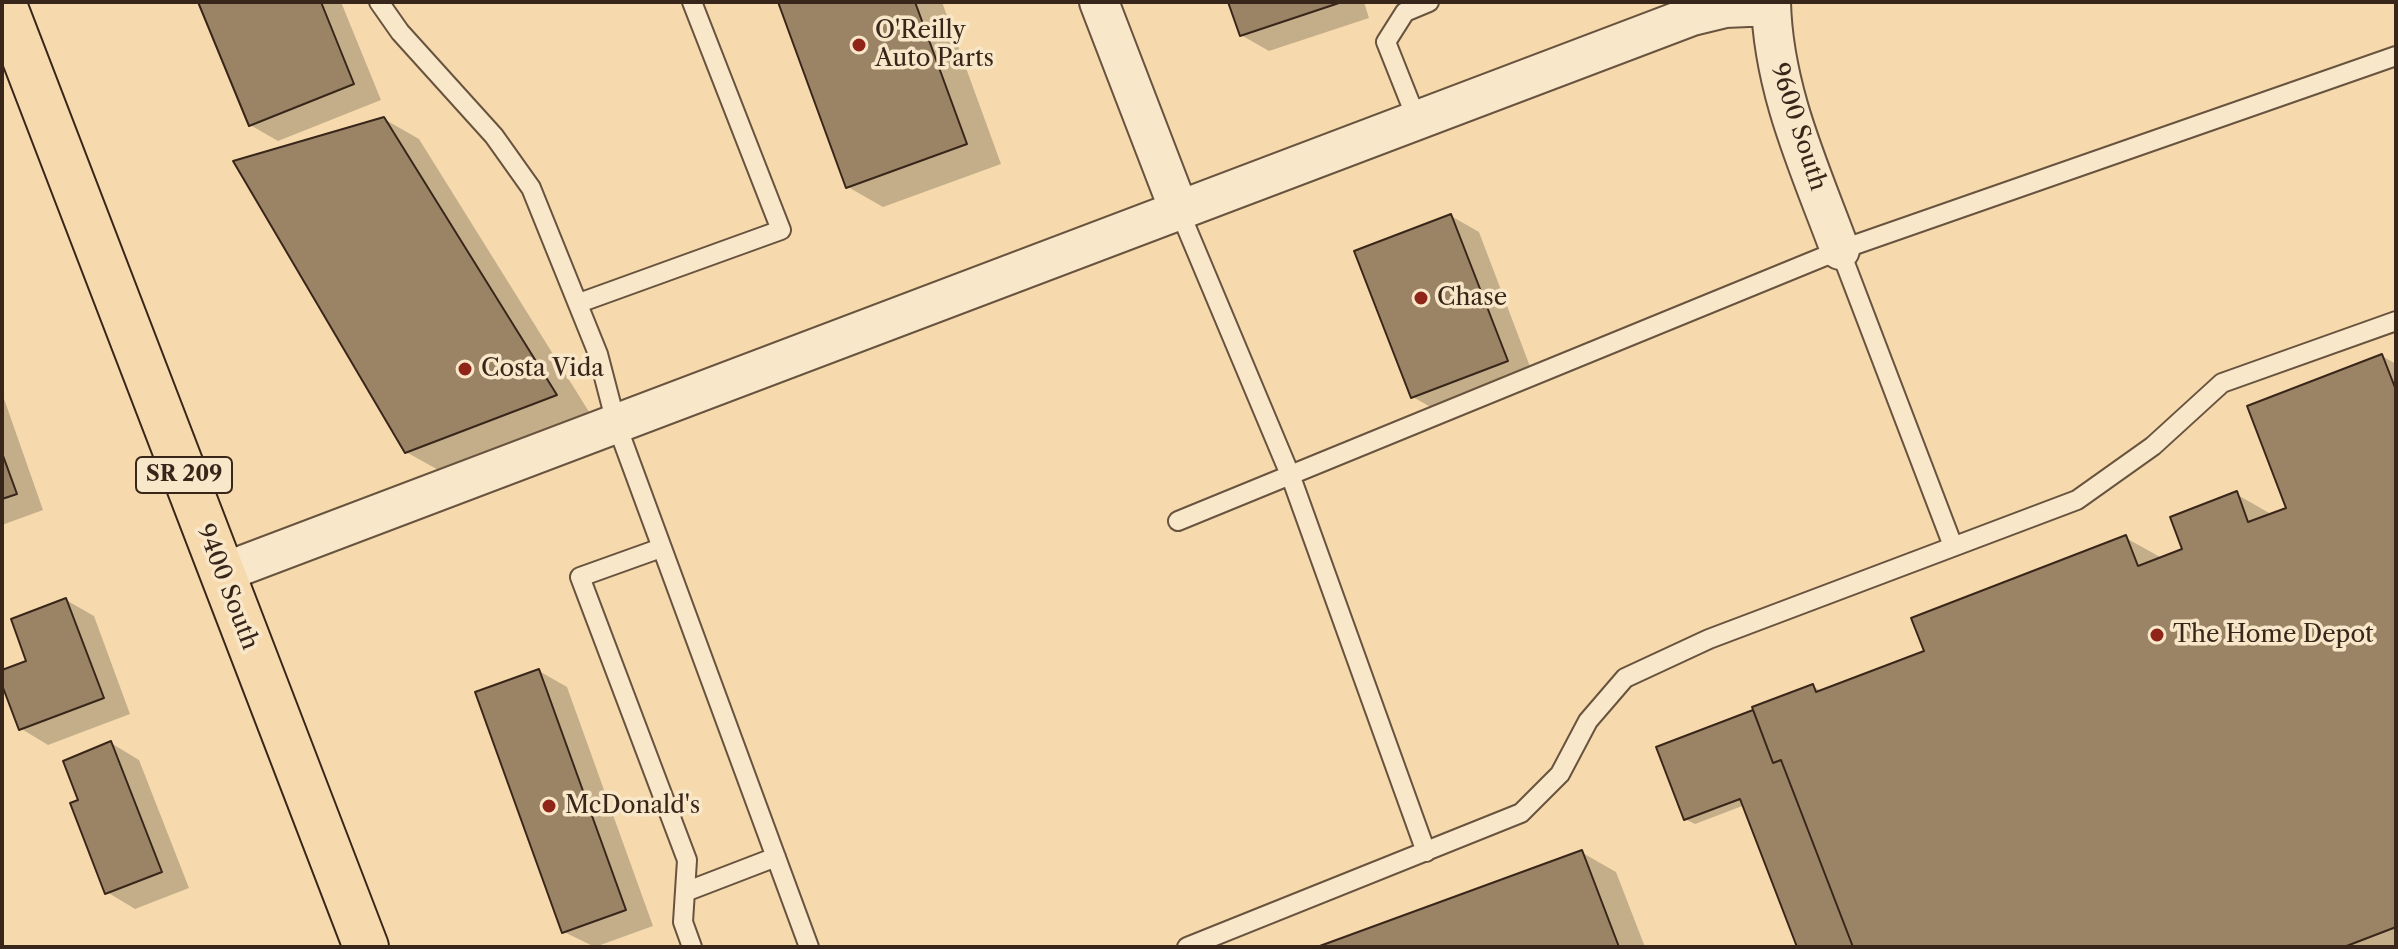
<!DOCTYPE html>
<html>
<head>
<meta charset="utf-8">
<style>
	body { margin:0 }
	#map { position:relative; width:2398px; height:949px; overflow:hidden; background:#f6daad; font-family:"Libre Caslon Text",serif }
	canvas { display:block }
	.frame { position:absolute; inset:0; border:4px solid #39261a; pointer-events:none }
</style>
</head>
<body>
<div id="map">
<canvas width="2398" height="949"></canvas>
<div class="frame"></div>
</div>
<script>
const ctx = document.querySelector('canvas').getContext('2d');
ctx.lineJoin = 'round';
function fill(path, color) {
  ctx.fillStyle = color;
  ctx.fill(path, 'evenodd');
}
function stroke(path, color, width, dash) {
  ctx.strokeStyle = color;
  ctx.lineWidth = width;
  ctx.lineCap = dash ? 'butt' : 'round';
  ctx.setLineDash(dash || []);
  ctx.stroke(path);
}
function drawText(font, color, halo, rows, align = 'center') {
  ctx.font = font + ' "Libre Caslon Text",serif';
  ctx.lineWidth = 7;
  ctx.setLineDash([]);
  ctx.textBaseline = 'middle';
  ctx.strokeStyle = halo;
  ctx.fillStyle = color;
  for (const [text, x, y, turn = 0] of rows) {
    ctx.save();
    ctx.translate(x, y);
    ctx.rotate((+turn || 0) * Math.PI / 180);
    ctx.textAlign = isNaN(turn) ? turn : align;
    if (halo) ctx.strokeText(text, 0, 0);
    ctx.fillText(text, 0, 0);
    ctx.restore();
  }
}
fill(new Path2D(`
	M 200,2 L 341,2 L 381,100 L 278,141 L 250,125 Z
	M 780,2 L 942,2 L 1001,164 L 883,207 L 848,187 Z
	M 1231,2 L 1364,2 L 1369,18 L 1269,51 L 1241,35 Z
	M 384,119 L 419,139 L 591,415 L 442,472 L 406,452 Z
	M 1451,216 L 1479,232 L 1534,377 L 1441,413 L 1413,397 Z
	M 2382,356 L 2396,364 L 2396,947 L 1799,947 L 1745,805 L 1695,824 L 1685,819 L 1753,712 L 1757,714 L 1812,686 L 1823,692 L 1926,652 L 2126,538 L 2162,558 L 2185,550 L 2236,494 L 2271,514 L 2288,509 Z
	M 2,393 L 43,510 L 2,525 Z
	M 66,600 L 94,616 L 130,714 L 48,745 L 20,728 L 2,672 L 29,662 Z
	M 539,671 L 567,687 L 653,926 L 595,947 L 564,932 Z
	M 111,743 L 139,760 L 189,888 L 135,909 L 107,892 L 81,801 Z
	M 1581,852 L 1616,872 L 1645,947 L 1323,947 Z`), '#0003');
const building = new Path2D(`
	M 198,2 L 321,2 L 354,84 L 249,126 Z
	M 778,2 L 915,2 L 967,144 L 846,188 Z
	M 1228,2 L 1342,2 L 1240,36 Z
	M 384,117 L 557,395 L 405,453 L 233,161 Z
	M 1451,214 L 1508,361 L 1411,398 L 1354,251 Z
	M 2382,354 L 2396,390 L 2396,927 L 2344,947 L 1853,947 L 1781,760 L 1773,763 L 1752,707 L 1813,684 L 1816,692 L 1924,651 L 1911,618 L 2126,535 L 2138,566 L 2182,549 L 2170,517 L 2237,491 L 2248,522 L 2286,508 L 2247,406 Z
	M 2,453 L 17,494 L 2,499 Z
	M 66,598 L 104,698 L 19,730 L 2,685 L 2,670 L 26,661 L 11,619 Z
	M 539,669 L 626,910 L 562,933 L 475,692 Z
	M 1753,710 L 1773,763 L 1781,760 L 1853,947 L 1797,947 L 1740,799 L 1684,820 L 1656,747 Z
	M 111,741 L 162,872 L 105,894 L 70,803 L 78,800 L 63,761 Z
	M 1582,850 L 1619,947 L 1317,947 Z`);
fill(building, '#9b8466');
stroke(building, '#39261a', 2);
const service = new Path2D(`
	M 379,2 L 400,32 L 494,136 L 531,188 L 598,354 L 616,423 L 809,947
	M 1417,120 L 1386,42 L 1405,12 L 1429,2
	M 1179,210 L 1291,477 L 1426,852
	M 1840,250 L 1953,546
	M 579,303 L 781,230 L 692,2
	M 1178,521 L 1840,250 L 2396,56
	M 661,548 L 580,577 L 687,860 L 683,922 L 692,947
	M 685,892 L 776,857
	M 1187,947 L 1521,813 L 1560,774 L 1588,721 L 1625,678 L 1709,639 L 2077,500 L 2153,446 L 2222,383 L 2396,321`);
const minor = new Path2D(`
	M 1099,2 L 1179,210
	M 1771,2 C 1773,90 1810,169 1840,250
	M 222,573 L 1692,16 L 1725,8 L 1771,6`);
const primary = new Path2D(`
	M 3,2 L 366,947`);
stroke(service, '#68533f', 22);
stroke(minor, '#68533f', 42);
stroke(primary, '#39261a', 48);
stroke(service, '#f9e7ca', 18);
stroke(minor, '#f9e7ca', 38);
stroke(primary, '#f6daad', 44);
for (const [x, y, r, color] of [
	[859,45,8,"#8f2418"],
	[1421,298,8,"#8f2418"],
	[465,369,8,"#8f2418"],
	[2157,635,8,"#8f2418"],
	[549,806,8,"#8f2418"]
]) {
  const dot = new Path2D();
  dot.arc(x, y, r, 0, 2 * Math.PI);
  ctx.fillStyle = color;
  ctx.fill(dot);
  stroke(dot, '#f9e7ca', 3);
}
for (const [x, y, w] of [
	[184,475,96]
]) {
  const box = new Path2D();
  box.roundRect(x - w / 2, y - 18, w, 36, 6);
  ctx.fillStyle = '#f9e7ca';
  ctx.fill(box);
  stroke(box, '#39261a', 2);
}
drawText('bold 22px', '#39261a', null, [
	["SR 209",184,475]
]);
drawText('24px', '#39261a', '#f9e7ca', [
	["O'Reilly",875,31],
	["Auto Parts",875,59],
	["Chase",1437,298],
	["Costa Vida",481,369],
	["The Home Depot",2173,635],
	["McDonald's",565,806]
], 'left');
drawText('24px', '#39261a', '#f9e7ca', [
	["9600 South",1798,127,72],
	["9400 South",227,587,69]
]);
</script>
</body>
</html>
